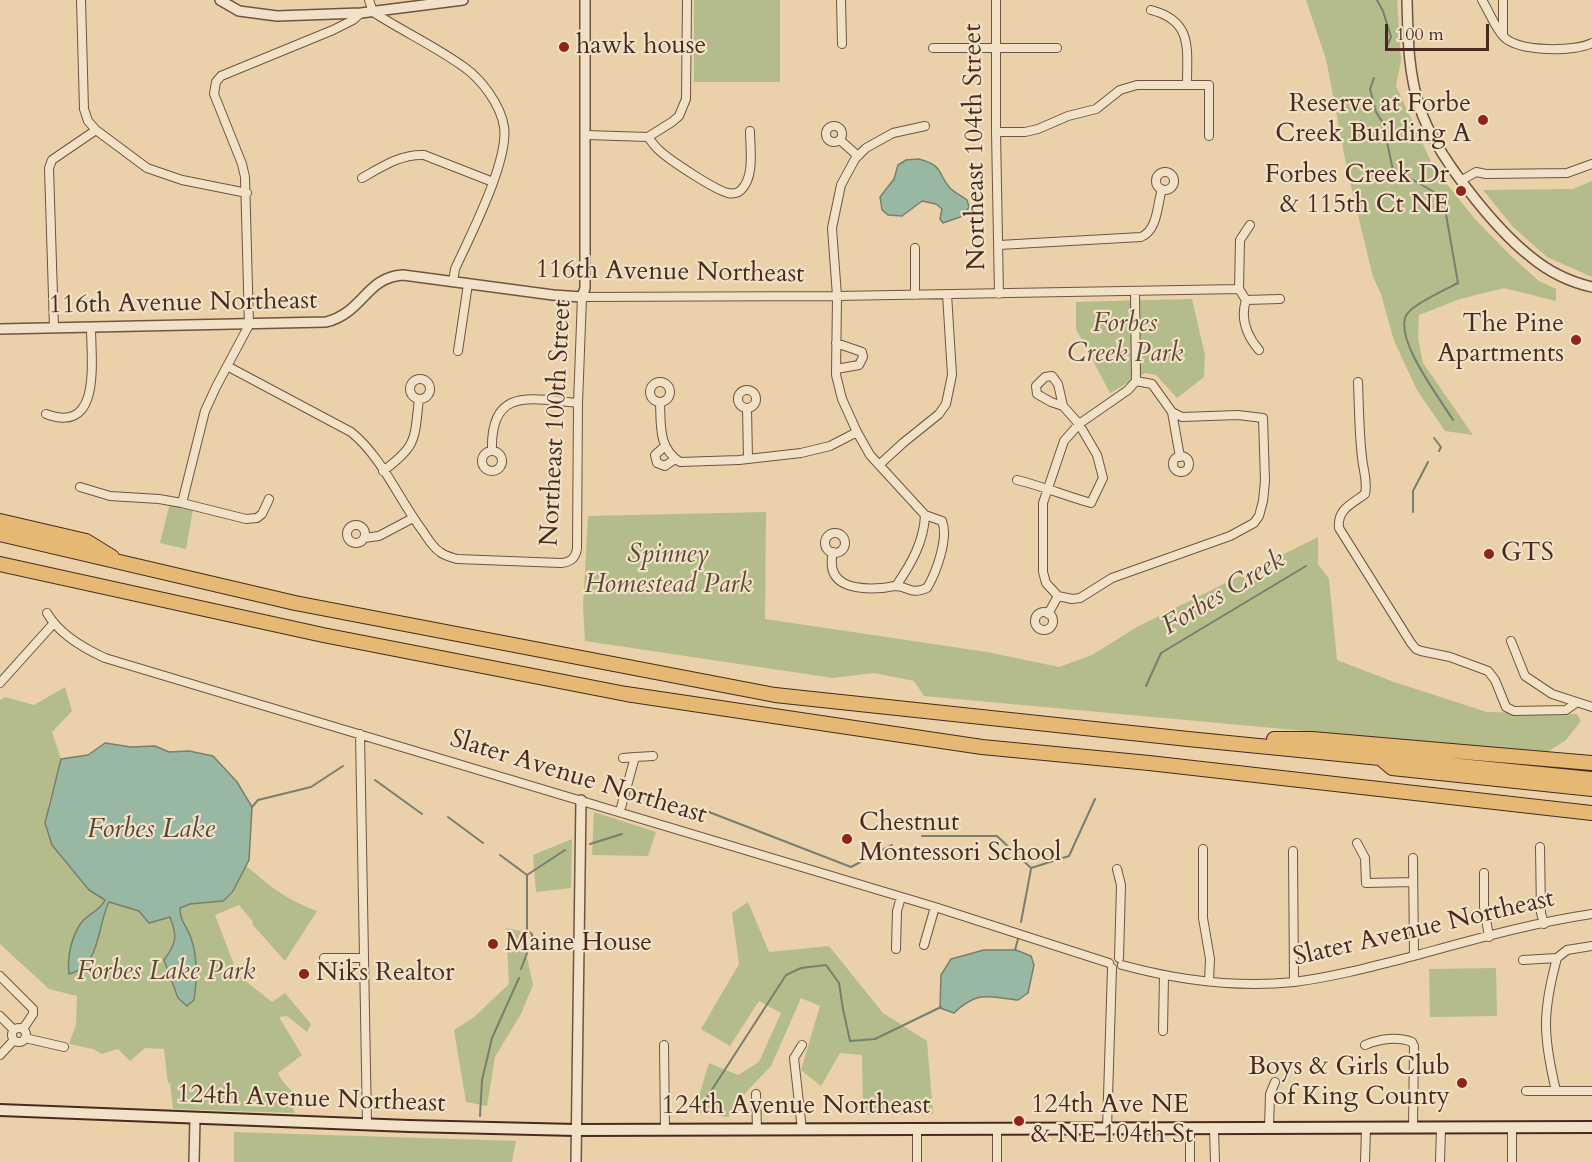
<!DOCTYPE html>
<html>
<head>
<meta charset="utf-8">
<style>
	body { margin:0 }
	#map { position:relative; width:1592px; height:1162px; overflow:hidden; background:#ead1a9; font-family:Cardo,serif }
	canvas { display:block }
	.scale { position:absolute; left:1385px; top:24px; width:104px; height:27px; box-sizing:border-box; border:3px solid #482a1f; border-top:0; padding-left:8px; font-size:18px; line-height:21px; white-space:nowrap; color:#482a1f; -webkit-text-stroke:4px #f1e1c7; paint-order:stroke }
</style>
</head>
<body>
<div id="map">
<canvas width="1592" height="1162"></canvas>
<div class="scale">100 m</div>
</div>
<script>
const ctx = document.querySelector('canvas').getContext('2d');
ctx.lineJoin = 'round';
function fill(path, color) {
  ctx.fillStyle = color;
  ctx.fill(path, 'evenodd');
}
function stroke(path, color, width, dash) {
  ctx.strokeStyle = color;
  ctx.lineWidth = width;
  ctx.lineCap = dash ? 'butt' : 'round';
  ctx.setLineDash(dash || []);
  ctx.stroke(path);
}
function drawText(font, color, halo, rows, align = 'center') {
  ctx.font = font + ' Cardo,serif';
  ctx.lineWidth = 4.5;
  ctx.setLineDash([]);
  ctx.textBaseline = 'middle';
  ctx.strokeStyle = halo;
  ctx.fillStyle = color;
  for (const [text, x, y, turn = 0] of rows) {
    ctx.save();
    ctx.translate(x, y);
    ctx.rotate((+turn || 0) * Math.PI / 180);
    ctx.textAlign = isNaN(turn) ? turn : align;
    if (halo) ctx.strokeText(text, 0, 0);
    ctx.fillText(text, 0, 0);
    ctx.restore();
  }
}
fill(new Path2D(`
	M 694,0 L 780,0 L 780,82 L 694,82 Z
	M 1306,0 L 1397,0 L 1401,61 L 1396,86 L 1434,168 L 1475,219 L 1510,255 L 1539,281 L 1556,289 L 1556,301 L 1504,288 L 1460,299 L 1419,315 L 1418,338 L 1423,363 L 1473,435 L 1445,431 L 1417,390 L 1394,341 L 1381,294 L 1373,277 L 1348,174 L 1326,59 Z
	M 1592,181 L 1592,277 L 1547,257 L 1513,227 L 1483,190 L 1573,189 Z
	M 1192,299 L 1205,355 L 1204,377 L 1177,398 L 1156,375 L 1145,373 L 1110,393 L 1076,329 L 1076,302 Z
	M 170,503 L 193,509 L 186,549 L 160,543 Z
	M 766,512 L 765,619 L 987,652 L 1059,667 L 1092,655 L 1137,627 L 1318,537 L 1318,564 L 1329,579 L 1337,660 L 1394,682 L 1487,712 L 1577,714 L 1581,721 L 1566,740 L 1546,753 L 924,696 L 914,681 L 874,673 L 833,678 L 585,641 L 583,607 L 588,516 Z
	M 65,687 L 72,711 L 52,732 L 61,759 L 48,805 L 52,845 L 89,890 L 105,900 L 102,905 L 81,923 L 90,959 C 98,940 100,919 109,902 L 134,909 L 209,901 L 224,901 L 233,894 L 243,863 C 270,886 283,898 317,911 L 285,961 L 252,924 L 253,922 L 239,905 L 215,915 L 238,975 L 272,1002 L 285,993 L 311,1024 L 307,1032 L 287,1016 L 279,1017 L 302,1055 L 278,1073 C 285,1089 296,1088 298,1106 L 292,1107 L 295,1113 L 173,1109 L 170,1082 L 168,1084 L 164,1049 L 145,1048 L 130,1061 L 118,1049 L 102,1054 L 93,1049 L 69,1044 L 76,1025 L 77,996 L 49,989 L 0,944 L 0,700 L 5,697 L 34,705 Z
	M 594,812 L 656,832 L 648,856 L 592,855 Z
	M 572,839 L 571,888 L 536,892 L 533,855 Z
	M 748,902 L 769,952 L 829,946 L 883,1013 L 927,1041 L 933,1114 L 863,1115 L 862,1055 L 840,1053 L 821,1086 L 801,1070 L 820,1006 L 801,998 L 771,1066 L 747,1091 L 728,1117 L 694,1112 L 709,1063 L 738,1075 L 759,1062 L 781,1013 L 759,1001 L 730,1046 L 701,1029 L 739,964 L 732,913 Z
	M 506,928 L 521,931 L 533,985 L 521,1014 L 495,1057 L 487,1106 L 466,1102 L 454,1030 L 473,1018 L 509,984 Z
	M 1496,968 L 1497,1016 L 1430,1017 L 1429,969 Z
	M 234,1132 L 516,1141 L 512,1162 L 234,1162 Z`), '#b4bc8b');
const water = new Path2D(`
	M 919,159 C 945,166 937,174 950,188 C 955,193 962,196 967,200 L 969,207 L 963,216 L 943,223 L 940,219 L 942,209 L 936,204 L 922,201 L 902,216 L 888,215 L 882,210 L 880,197 L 894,179 L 898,165 L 906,160 Z
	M 105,743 L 131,747 L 155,746 L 169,752 L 189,751 L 213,756 L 237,782 L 252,807 L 249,860 L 232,893 L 223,901 L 190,904 L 180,908 C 180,923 187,925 191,938 C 198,958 197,980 194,1000 L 187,1006 L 178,998 L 164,960 C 176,944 178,937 170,917 L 149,923 L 139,911 L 109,902 C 97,925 101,967 69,974 C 67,958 71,937 81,923 C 88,914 100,911 105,900 L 89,890 L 52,845 L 45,823 L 61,759 L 88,755 Z
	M 984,950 L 1016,950 L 1031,956 L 1034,965 L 1028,993 L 1018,1000 C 987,997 978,990 954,1013 L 940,1008 L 941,975 L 951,959 Z`);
fill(water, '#99b8a3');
stroke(water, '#797f6e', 1.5);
stroke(new Path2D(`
	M 1377,0 L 1383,11 L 1391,37 L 1387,46
	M 1374,78 L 1370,89 L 1376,112 L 1383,123 L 1394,175 L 1415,181 L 1443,197 L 1458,283 C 1446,289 1413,304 1407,314 C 1392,337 1441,400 1453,420
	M 1434,438 L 1441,447 L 1439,451
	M 1413,512 L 1413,491 L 1428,462
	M 1146,686 L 1161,653 L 1306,566
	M 375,780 L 422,814
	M 252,807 L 258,800 L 311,787 L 343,766
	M 709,812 L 851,867 L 892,845
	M 448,817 L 483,843
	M 922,836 L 997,836 L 1031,868 L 1069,856 L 1095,799
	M 590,844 L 622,834
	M 500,855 L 527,875 L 565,850
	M 1021,922 L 1031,869
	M 1015,950 L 1018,939
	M 521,969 L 532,940 L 532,934 L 527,930 L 527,875
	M 704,1102 L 786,975 L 801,968 L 826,965 L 839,983 L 843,1009 L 850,1041 L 875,1039 L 941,1007
	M 480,1116 L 482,1080 L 492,1038 L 519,978`), '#797f6e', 2);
const minor = new Path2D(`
	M 81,0 L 84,109 L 88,121 L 96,130 L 147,168 L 182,180 L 247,193
	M 369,0 L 373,12 C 402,31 435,46 464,67 C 481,79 501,105 504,127 C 509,161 470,236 455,269 L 453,282
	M 841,0 L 842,44
	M 996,0 L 996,132 L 999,294
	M 1482,0 C 1489,11 1495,28 1504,37 C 1519,52 1575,52 1592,43
	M 1503,0 L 1503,34
	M 1151,10 C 1193,21 1187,48 1187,85
	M 933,48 L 1057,48
	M826 134a8 8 0 1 1 16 0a8 8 0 1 1-16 0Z
	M 996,132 L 1025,132 L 1038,129 L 1068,116 L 1096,109 L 1120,90 L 1137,85 L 1209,85 L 1209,136
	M 586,135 L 648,137
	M 648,137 C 652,142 655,147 660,151 C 671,161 715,190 728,193 C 733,194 738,193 741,190 C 755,177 750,148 750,131
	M 648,137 L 672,122 L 679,116 L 686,99 L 687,0
	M 840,140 L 858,156
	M1156 181a9 9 0 1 1 18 0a9 9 0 1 1-18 0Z
	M 362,178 C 383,166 401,154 424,155 L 493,182
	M 1462,180 L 1476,172 L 1486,174 L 1567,173 L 1592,164
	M 999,245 L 1141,237 C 1158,230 1157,205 1162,189
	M 1239,289 L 1240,240 L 1250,225
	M 1135,291 L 1136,381
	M 915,295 L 915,248
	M 1246,300 C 1240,319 1247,336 1259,350
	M 54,328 L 49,168 L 52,160 L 96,130
	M 458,351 L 468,284
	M 227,366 L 351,432 C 382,457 398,498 422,530 C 427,537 432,547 440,552 C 445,556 450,557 457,559 L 561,563 C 571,562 576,558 577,548 L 578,403 L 582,297 L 837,296 L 1239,289 L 1246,300 L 1280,299
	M 836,369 L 859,365 L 863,357 L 862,352 L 836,343
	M410 389a10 10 0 1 1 20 0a10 10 0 1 1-20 0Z
	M650 392a10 10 0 1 1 20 0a10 10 0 1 1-20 0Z
	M 1358,382 C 1359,407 1359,432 1362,457 C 1363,470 1368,481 1365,494 C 1352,504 1337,509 1339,528 L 1411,643 L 1416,649 L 1421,651 L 1450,657 L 1488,671 L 1495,680 L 1506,707 L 1514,711 L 1566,710 L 1576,703
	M738 399a9 9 0 1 1 18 0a9 9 0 1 1-18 0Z
	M 660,402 C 661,425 658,448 680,462 L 739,460 L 801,453 L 830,446 L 857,432
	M 747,408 L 748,459
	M 1172,412 L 1180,457
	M 46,414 C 102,435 91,361 91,327
	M 665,446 L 655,455 L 657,463 L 665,466 L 675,459
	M482 461a10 10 0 1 1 20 0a10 10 0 1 1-20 0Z
	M 492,451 C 490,386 531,399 578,403
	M1173 464a8 8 0 1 1 16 0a8 8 0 1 1-16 0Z
	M 879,465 L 903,443 L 939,414 L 946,404 L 952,375 L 947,294
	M 383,471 C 418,445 414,440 419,399
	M 1017,480 C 1042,486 1066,496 1091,503 L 1103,478 L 1097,455 L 1079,424 L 1063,406 L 1058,384 L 1052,376 L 1045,377 L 1036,386 L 1037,394 L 1051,402 L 1063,406
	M 80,487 L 110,496 L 159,499 L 182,503 L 246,519 L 257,518 L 262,514 L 269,499
	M 182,503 L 205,411 L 216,387 L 249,325 L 245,177 L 242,164 L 214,94 L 216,82 L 221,76 L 333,30 L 353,20 L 361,13
	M347 534a9 9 0 1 1 18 0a9 9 0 1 1-18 0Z
	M825 543a10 10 0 1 1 20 0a10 10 0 1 1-20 0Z
	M 364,538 L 379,536 L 413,518
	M 833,552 C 825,586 855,590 882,588 C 886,588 891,586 896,586 C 910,587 910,595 927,588 C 936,573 949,538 942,521 L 925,515 L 870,455 L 857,432 L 842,399 L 836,375 L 837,296 L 832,228 L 841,185 L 855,159 L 866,148 L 893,133 L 925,126
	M 896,586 C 911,564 924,542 925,515
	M 1058,596 L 1072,599 L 1080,598 L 1112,578 L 1230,536 L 1254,523 L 1259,516 L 1263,501 L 1265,481 L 1263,418 L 1238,415 L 1182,417 L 1172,412 L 1152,384 L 1136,381
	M1035 621a9 9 0 1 1 18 0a9 9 0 1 1-18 0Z
	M 47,613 C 59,634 83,648 105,658 L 935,907 L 1109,963
	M 1048,614 L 1058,596 L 1046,583 L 1043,572 L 1043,503 L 1064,441 L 1079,424 L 1128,390 L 1136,381
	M 1511,641 L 1525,676 L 1552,694 L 1592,707
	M 0,683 L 53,624
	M 360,734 L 367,1124
	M 623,758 L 635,757
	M 620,811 L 635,757 L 653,756
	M 1357,843 L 1365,858 L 1366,883 L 1413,882
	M 1540,847 L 1541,913 L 1544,924
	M 1203,849 L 1203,918 L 1210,959 L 1209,981
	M 1293,851 L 1294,982
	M 1413,858 L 1414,955
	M 1117,869 L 1121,885 L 1119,958
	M 1484,873 L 1484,907 L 1489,937
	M 924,945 L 935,907
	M 896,949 L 897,911 L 901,897
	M 324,958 L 364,958
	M 1523,960 L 1557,958 L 1567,950 L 1592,946
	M 1122,965 C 1177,980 1236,988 1294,982 C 1333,977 1371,967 1410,957 C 1469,941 1531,923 1592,914
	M 0,976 L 33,1009 L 33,1014 L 23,1029
	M 0,1016 L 14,1030
	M12 1035a7 7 0 1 1 14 0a7 7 0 1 1-14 0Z
	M 1163,1031 L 1164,975
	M 25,1038 L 64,1047
	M 664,1045 L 665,1130
	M 1365,1045 C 1379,1039 1398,1036 1412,1042 L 1414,1046 L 1413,1128
	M 0,1055 L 14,1040
	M 1526,1091 L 1592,1091
	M 1556,1091 C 1543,1036 1542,1013 1557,958
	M 756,1094 L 757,1130
	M 1512,1127 L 1512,1162
	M 1269,1128 L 1270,1094 L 1275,1082
	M 997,1129 L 997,1162
	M 1107,1129 L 1112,968
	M 1190,1129 L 1190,1162
	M 1214,1129 L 1215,1162
	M 802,1130 L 794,1058 L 802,1045
	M 917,1162 L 917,1130
	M 1365,1162 L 1366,1128
	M 1440,1162 L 1441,1128`);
const tertiary = new Path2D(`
	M 220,0 L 239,11 L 277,16 L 361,13 L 463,0
	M 1407,0 C 1408,37 1408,73 1420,108 C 1434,153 1494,228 1531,257 C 1548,271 1570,282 1592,287
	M 0,329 L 326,322 C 363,313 366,277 403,275 L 553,295 L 582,297 L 585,288 L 585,0
	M 194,1162 L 195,1118
	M 576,1162 L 581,800`);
const secondary = new Path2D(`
	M 0,1110 L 409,1126 L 576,1130 L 1592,1127`);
const motorway = new Path2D(`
	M 0,521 L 86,541 L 112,557
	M 0,534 L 295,603 L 775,695 L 1188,739 L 1592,779
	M 0,564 L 323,635 L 626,694 L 982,747 L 1149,763 L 1592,813
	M 1274,739 L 1312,739 L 1592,763
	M 1379,757 L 1392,768 L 1592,789`);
stroke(minor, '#705442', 10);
stroke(tertiary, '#705442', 12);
stroke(secondary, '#482a1f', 14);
stroke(motorway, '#482a1f', 16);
stroke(minor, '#f1e1c7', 8);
stroke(tertiary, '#f1e1c7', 9);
stroke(secondary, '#f1e1c7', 10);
stroke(motorway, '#e5b874', 14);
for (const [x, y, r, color] of [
	[564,47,6,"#8f2418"],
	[1483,120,6,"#8f2418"],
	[1461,191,6,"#8f2418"],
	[1576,340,6,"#8f2418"],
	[1489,554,6,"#8f2418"],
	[847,839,6,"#8f2418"],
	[493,944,6,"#8f2418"],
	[304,974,6,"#8f2418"],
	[1462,1083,6,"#8f2418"],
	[1019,1121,6,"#8f2418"]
]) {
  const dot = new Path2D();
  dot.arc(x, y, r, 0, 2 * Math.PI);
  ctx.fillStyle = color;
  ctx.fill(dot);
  stroke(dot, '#f1e1c7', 2);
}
drawText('26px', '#482a1f', '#f1e1c7', [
	["hawk house",576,47],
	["Reserve at Forbe",1471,105,"right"],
	["Creek Building A",1471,135,"right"],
	["Forbes Creek Dr",1449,176,"right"],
	["& 115th Ct NE",1449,206,"right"],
	["The Pine",1564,325,"right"],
	["Apartments",1564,355,"right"],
	["GTS",1501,554],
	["Chestnut",859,824],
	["Montessori School",859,854],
	["Maine House",505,944],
	["Niks Realtor",316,974],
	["Boys & Girls Club",1450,1068,"right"],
	["of King County",1450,1098,"right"],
	["124th Ave NE",1031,1106],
	["& NE 104th St",1031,1136]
], 'left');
drawText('26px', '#482a1f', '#f1e1c7', [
	["Northeast 104th Street",976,147,-91],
	["116th Avenue Northeast",670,273,1],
	["116th Avenue Northeast",183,304,-1],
	["Northeast 100th Street",557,423,-87],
	["Slater Avenue Northeast",578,778,17],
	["Slater Avenue Northeast",1424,929,-13],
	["124th Avenue Northeast",311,1100,2],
	["124th Avenue Northeast",796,1107]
]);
drawText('italic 26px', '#5e4735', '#f1e1c7', [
	["Forbes",1125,325],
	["Creek Park",1125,355],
	["Spinney",668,556],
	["Homestead Park",668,586],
	["Forbes Lake Park",166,973]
]);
drawText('italic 27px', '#584639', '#f1e1c7', [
	["Forbes Creek",1224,594,-31],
	["Forbes Lake",151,831]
]);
</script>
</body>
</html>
